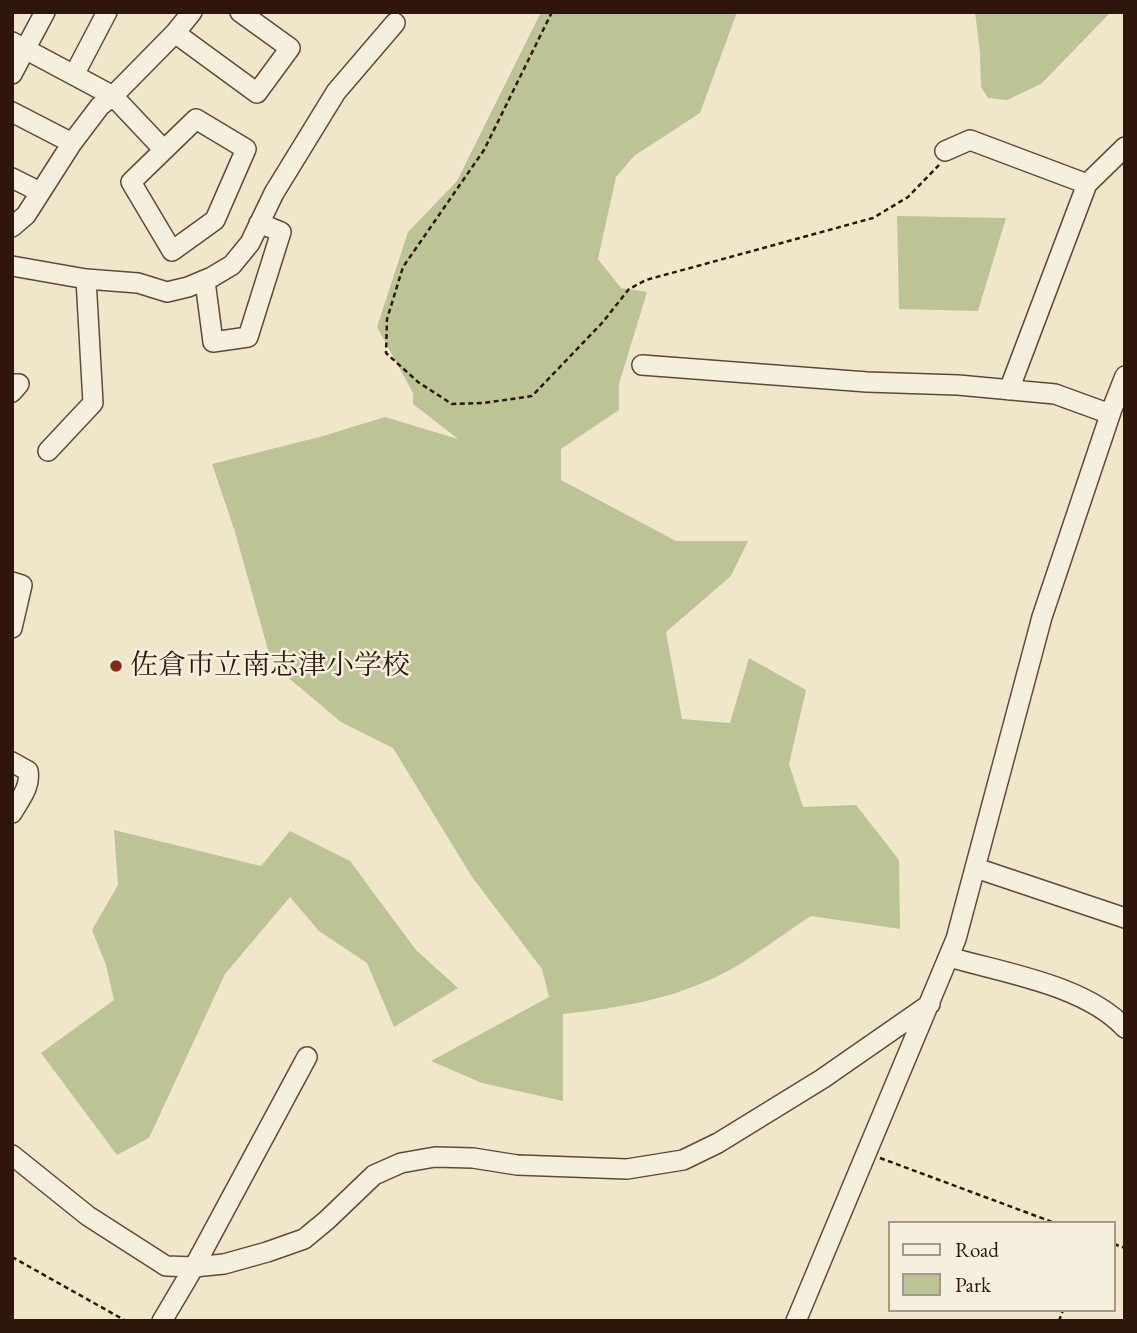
<!DOCTYPE html>
<html>
<head>
<meta charset="utf-8">
<style>
	body { margin:0 }
	#map { position:relative; width:1137px; height:1333px; overflow:hidden; background:#f0e7cb; font-family:"EB Garamond",serif }
	canvas { display:block }
	.frame { position:absolute; inset:0; border:14px solid #2f160a; pointer-events:none }
	.legend { position:absolute; left:888px; top:1221px; width:228px; height:91px; box-sizing:border-box; background:#f5efdd; border:2px solid #a69889; margin:0; padding:9px 12px; list-style:none; font-size:21px; color:#2f160a }
	.legend li { display:flex; align-items:center; gap:14px; height:35px }
	.legend b { width:35px; border:2px solid #a69889 }
</style>
</head>
<body>
<div id="map">
<canvas width="1137" height="1333"></canvas>
<div class="frame"></div>
<ul class="legend">
<li><b style="height:9px;background:#f5efdd"></b>Road</li>
<li><b style="height:19px;background:#bcc496"></b>Park</li>
</ul>
</div>
<script>
const ctx = document.querySelector('canvas').getContext('2d');
ctx.lineJoin = 'round';
function fill(path, color) {
  ctx.fillStyle = color;
  ctx.fill(path, 'evenodd');
}
function stroke(path, color, width, dash) {
  ctx.strokeStyle = color;
  ctx.lineWidth = width;
  ctx.lineCap = dash ? 'butt' : 'round';
  ctx.setLineDash(dash || []);
  ctx.stroke(path);
}
function drawText(font, color, halo, rows, align = 'center') {
  ctx.font = font + ' "EB Garamond","Noto Serif JP",serif';
  ctx.lineWidth = 5;
  ctx.setLineDash([]);
  ctx.textBaseline = 'middle';
  ctx.strokeStyle = halo;
  ctx.fillStyle = color;
  for (const [text, x, y, turn = 0] of rows) {
    ctx.save();
    ctx.translate(x, y);
    ctx.rotate((+turn || 0) * Math.PI / 180);
    ctx.textAlign = isNaN(turn) ? turn : align;
    if (halo) ctx.strokeText(text, 0, 0);
    ctx.fillText(text, 0, 0);
    ctx.restore();
  }
}
fill(new Path2D(`
	M 541,12 L 737,12 L 700,113 L 634,156 L 616,177 L 598,259 L 621,288 L 647,292 L 619,384 L 619,410 L 561,449 L 561,480 L 676,541 L 748,541 L 731,576 L 666,632 L 682,719 L 730,723 L 749,658 L 806,690 L 789,764 L 803,807 L 856,805 L 899,860 L 900,929 L 811,916 C 781,935 752,959 720,975 C 670,1000 618,1008 563,1014 L 563,1101 L 482,1083 L 431,1061 L 549,997 L 542,969 L 472,877 L 393,748 L 341,722 L 272,664 L 235,532 L 212,464 L 323,436 L 385,417 L 458,439 L 413,404 L 413,393 L 377,327 L 408,232 L 457,181 Z
	M 975,12 L 1111,12 L 1041,84 L 1007,100 L 988,98 L 981,87 L 980,53 Z
	M 897,216 L 1006,218 L 978,311 L 899,309 Z
	M 114,830 L 261,866 L 290,831 L 350,861 L 416,950 L 458,988 L 394,1027 L 367,963 L 319,931 L 290,897 L 225,974 L 149,1138 L 117,1155 L 41,1053 L 114,1000 L 106,965 L 92,930 L 118,885 Z`), '#bcc496');
const minor = new Path2D(`
	M 175,33 L 257,93 L 290,48 L 240,12
	M 12,42 L 113,96 L 163,149
	M 12,74 L 45,12
	M 74,75 L 107,12
	M 12,112 L 72,143
	M 196,119 L 246,149 L 215,220 L 172,251 L 131,182 Z
	M 945,151 L 970,140 L 1087,184
	M 12,178 L 40,192
	M 12,227 L 26,215 L 72,143 L 100,106 L 113,96 L 175,33 L 192,12
	M 12,266 L 86,279 L 138,283 L 167,292 L 188,287 L 212,277 L 232,265 L 250,243 L 274,193 L 336,92 L 395,23
	M 205,281 L 213,342 L 248,337 L 281,232 L 259,223
	M 642,365 L 867,382 L 958,385 L 1055,394 L 1110,414
	M 12,384 L 19,384 L 12,392
	M 1009,390 L 1087,184 L 1125,147
	M 48,451 L 93,403 L 86,279
	M 12,582 L 22,585 L 12,628
	M 12,762 L 28,771 C 31,787 20,799 12,813
	M 976,868 L 1125,918
	M 949,957 C 1004,973 1085,985 1125,1028
	M 12,1155 L 88,1216 L 166,1266 L 194,1267 L 224,1264 L 267,1252 L 304,1239 L 327,1220 L 374,1175 L 401,1163 L 435,1157 L 473,1158 L 517,1165 L 627,1169 L 683,1160 L 718,1143 L 822,1079 L 930,1004
	M 162,1321 L 194,1267 L 307,1057
	M 796,1321 L 956,939 L 1042,617 L 1112,409 L 1125,376`);
stroke(minor, '#5f4a3a', 22);
stroke(new Path2D(`
	M 552,12 L 484,150 L 403,267 L 387,319 L 386,353 L 418,382 L 452,404 L 484,403 L 532,396 L 602,323 L 629,289 L 646,280 L 873,218 L 908,197 L 939,165
	M 880,1158 L 1055,1223
	M 1114,1244 L 1125,1248
	M 12,1257 L 126,1321
	M 1059,1321 L 1063,1310`), '#2f160a', 2.5, [5, 3.5]);
stroke(minor, '#f5efdd', 19);
for (const [x, y, r, color] of [
	[116,666,7,"#8f2418"]
]) {
  const dot = new Path2D();
  dot.arc(x, y, r, 0, 2 * Math.PI);
  ctx.fillStyle = color;
  ctx.fill(dot);
  stroke(dot, '#f5efdd', 2.5);
}
drawText('28px', '#2f160a', '#f5efdd', [
	["佐倉市立南志津小学校",130,666]
], 'left');
</script>
</body>
</html>
